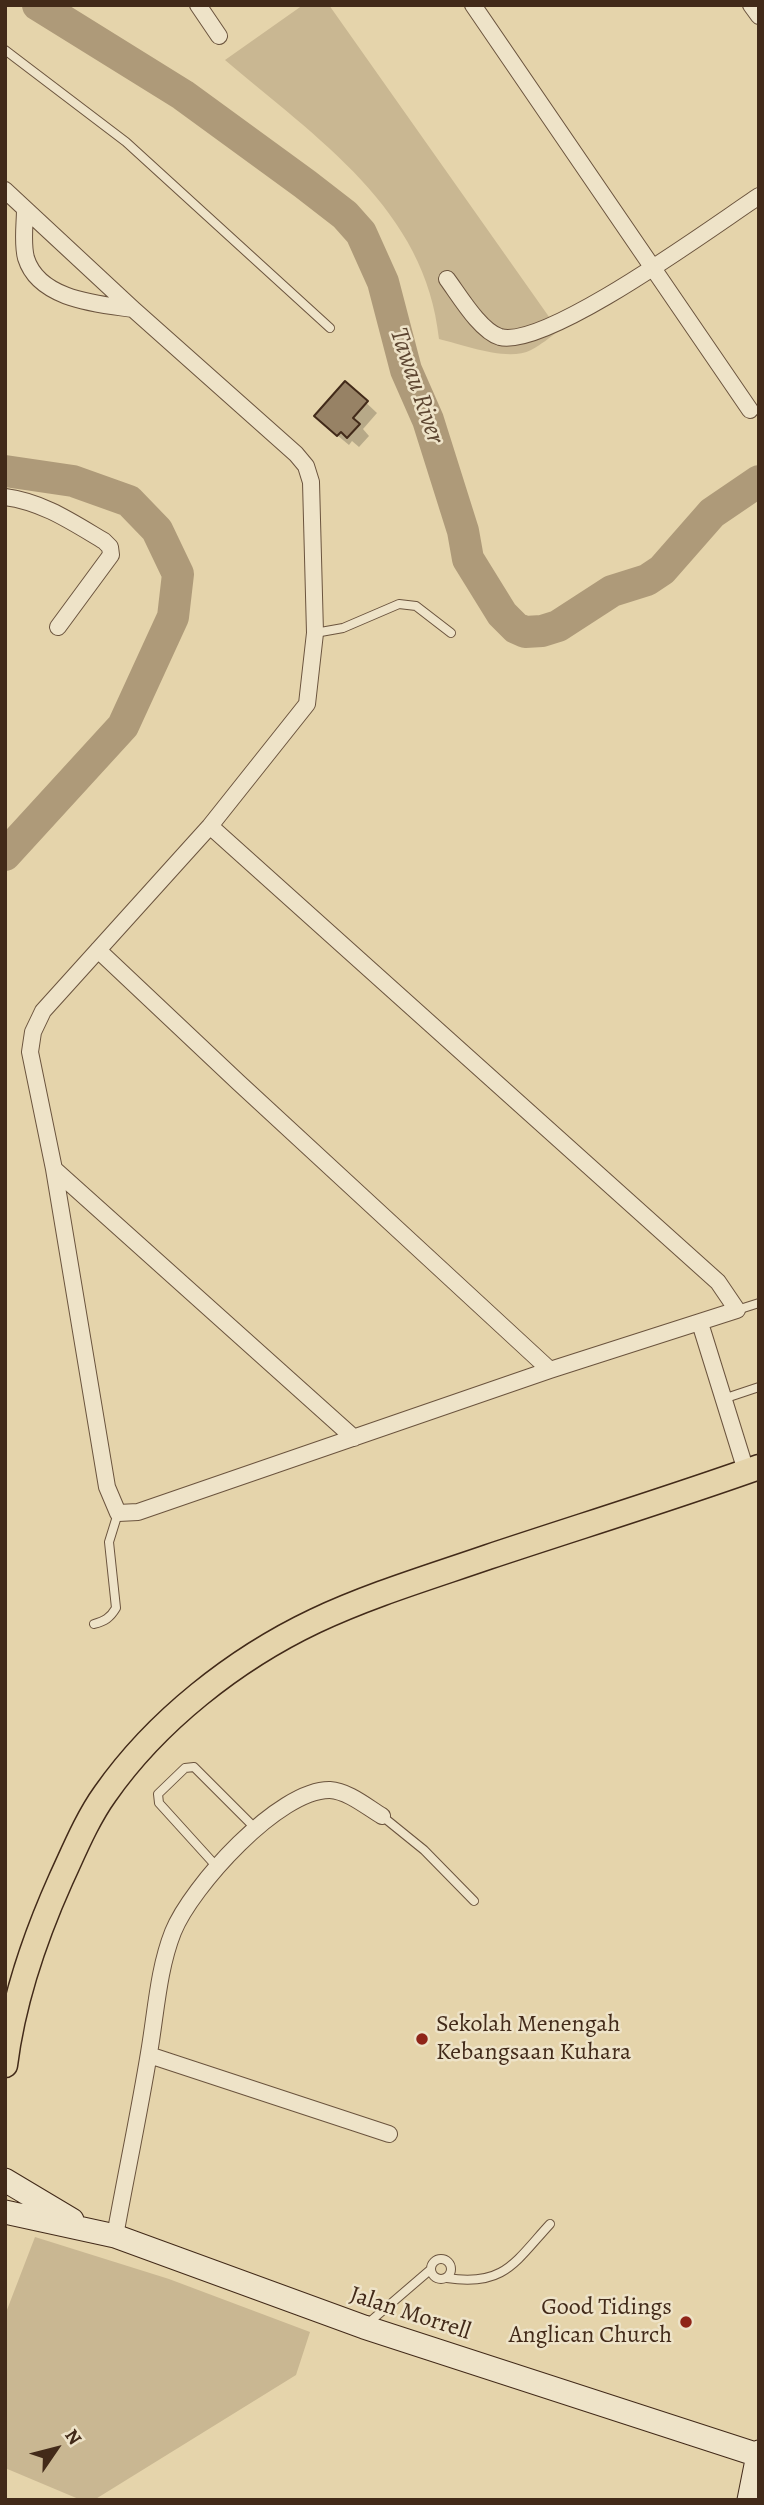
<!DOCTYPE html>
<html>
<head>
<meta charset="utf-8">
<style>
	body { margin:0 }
	#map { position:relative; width:764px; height:2505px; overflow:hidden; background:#e5d4ab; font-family:Alegreya,serif }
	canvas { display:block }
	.frame { position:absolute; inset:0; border:7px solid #422a19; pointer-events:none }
	.north { position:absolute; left:21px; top:2414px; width:70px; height:70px; -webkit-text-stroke:5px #eee3c8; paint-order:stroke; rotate:55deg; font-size:19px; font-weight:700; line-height:28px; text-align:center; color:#422a19 }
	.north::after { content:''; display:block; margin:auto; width:24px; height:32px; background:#422a19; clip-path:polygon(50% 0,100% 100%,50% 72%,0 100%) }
</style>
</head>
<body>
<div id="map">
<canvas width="764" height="2505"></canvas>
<div class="frame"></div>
<div class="north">N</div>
</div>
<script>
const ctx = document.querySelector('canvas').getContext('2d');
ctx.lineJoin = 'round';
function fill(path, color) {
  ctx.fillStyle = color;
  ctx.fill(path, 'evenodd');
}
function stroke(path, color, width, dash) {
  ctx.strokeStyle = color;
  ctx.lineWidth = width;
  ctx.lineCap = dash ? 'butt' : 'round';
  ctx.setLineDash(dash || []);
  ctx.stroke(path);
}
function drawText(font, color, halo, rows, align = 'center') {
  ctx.font = font + ' Alegreya,serif';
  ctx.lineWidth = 5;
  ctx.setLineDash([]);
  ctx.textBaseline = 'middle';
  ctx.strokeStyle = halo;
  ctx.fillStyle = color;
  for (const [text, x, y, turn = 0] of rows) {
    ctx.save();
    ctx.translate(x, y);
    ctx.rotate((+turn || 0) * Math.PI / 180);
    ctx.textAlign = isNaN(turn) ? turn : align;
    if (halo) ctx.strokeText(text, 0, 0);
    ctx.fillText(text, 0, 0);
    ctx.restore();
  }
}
fill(new Path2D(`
	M 303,5 L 329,5 L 559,331 C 550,337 541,345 531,350 C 508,362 464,345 439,339 C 426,209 316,138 225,60 Z
	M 35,2237 L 169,2279 L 310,2332 L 296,2375 L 94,2500 L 81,2500 L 5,2468 L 5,2315 Z`), '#c9b792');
fill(new Path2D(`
	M 345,383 L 377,413 L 363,429 L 369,436 L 359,447 L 352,441 L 349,445 L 326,426 Z`), '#0003');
stroke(new Path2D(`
	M 38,5 L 183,95 L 305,184 L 345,215 L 361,233 L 383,282 L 406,370 L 428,420 L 463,531 L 468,559 L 502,614 L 516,628 L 525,632 L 542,631 L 558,626 L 612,591 L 647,580 L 662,570 L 712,513 L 759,481
	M 5,471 L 73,481 L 129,501 L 157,530 L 178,574 L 173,617 L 123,726 L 5,855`), '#ae9a79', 32);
const building = new Path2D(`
	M 345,381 L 368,401 L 353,418 L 360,424 L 347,438 L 341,432 L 337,436 L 314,416 Z`);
fill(building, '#978265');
stroke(building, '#422a19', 2);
const lane = new Path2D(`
	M 5,50 L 126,142 L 330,328
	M 315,633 L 343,628 L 399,604 L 416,606 L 451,633
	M 737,1310 L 759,1303
	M 723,1399 L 759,1387
	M 94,1624 C 105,1621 110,1618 116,1608 L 109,1542 L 118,1513
	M 382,1816 L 424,1850 L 474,1901
	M 217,1867 L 159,1803 L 158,1794 L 185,1768 L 194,1767 L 256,1829
	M431 2269a10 10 0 1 1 20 0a10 10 0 1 1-20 0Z
	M 447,2278 C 504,2287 515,2262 550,2224
	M 366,2325 L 430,2270`);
const street = new Path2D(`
	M 198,5 L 219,36
	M 473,5 L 750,410
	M 751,5 L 759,16
	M 5,190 L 133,309 L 296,454 L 306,466 L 311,482 L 315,633 L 307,704 L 210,826 L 43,1011 L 33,1032 L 30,1052 L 54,1169 L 107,1487 L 118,1513 L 138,1512 L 550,1370 L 737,1310 L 718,1282 L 210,826
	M 25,209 C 25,224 22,243 26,258 C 39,300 98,304 133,309
	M 447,279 C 459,295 480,331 500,337 C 547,349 715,225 759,196
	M 5,497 C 43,502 72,522 104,541 L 110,547 L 111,555 L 58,627
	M 98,950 L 238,1082 L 550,1370
	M 54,1169 L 354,1438
	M 700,1323 L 746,1471
	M 149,2055 L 389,2134
	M 115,2236 C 126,2175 139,2114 149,2053 C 156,2013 158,1970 173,1932 C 191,1887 279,1789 330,1790 C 348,1791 367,1807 382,1816`);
const secondary = new Path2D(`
	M 5,2180 L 72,2220
	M 5,2212 L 115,2236 L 364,2327 L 758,2455 L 759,2452
	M 749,2500 L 758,2455`);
const primary = new Path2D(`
	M 5,2065 C 13,2001 35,1937 61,1879 C 74,1851 87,1819 105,1794 C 156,1721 235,1659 315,1621 C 370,1595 430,1577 488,1557 C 578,1527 669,1499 759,1467`);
stroke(lane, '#6b543e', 10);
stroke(street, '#6b543e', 18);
stroke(secondary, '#422a19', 25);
stroke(primary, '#422a19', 27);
stroke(lane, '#eee3c8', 8);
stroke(street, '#eee3c8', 16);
stroke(secondary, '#eee3c8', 23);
stroke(primary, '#e5d4ab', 24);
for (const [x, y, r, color] of [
	[422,2039,7,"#8f2418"],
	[686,2322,7,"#8f2418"]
]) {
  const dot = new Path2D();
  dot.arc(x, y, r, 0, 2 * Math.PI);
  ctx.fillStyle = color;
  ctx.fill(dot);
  stroke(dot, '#eee3c8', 2.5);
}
drawText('24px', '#422a19', '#eee3c8', [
	["Sekolah Menengah",436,2025],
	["Kebangsaan Kuhara",436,2053],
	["Good Tidings",672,2308,"right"],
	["Anglican Church",672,2336,"right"]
], 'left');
drawText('24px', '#422a19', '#eee3c8', [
	["Jalan Morrell",410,2314,18]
]);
drawText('italic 26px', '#5d4631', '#eee3c8', [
	["Tawau River",416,386,71]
]);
</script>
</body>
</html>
